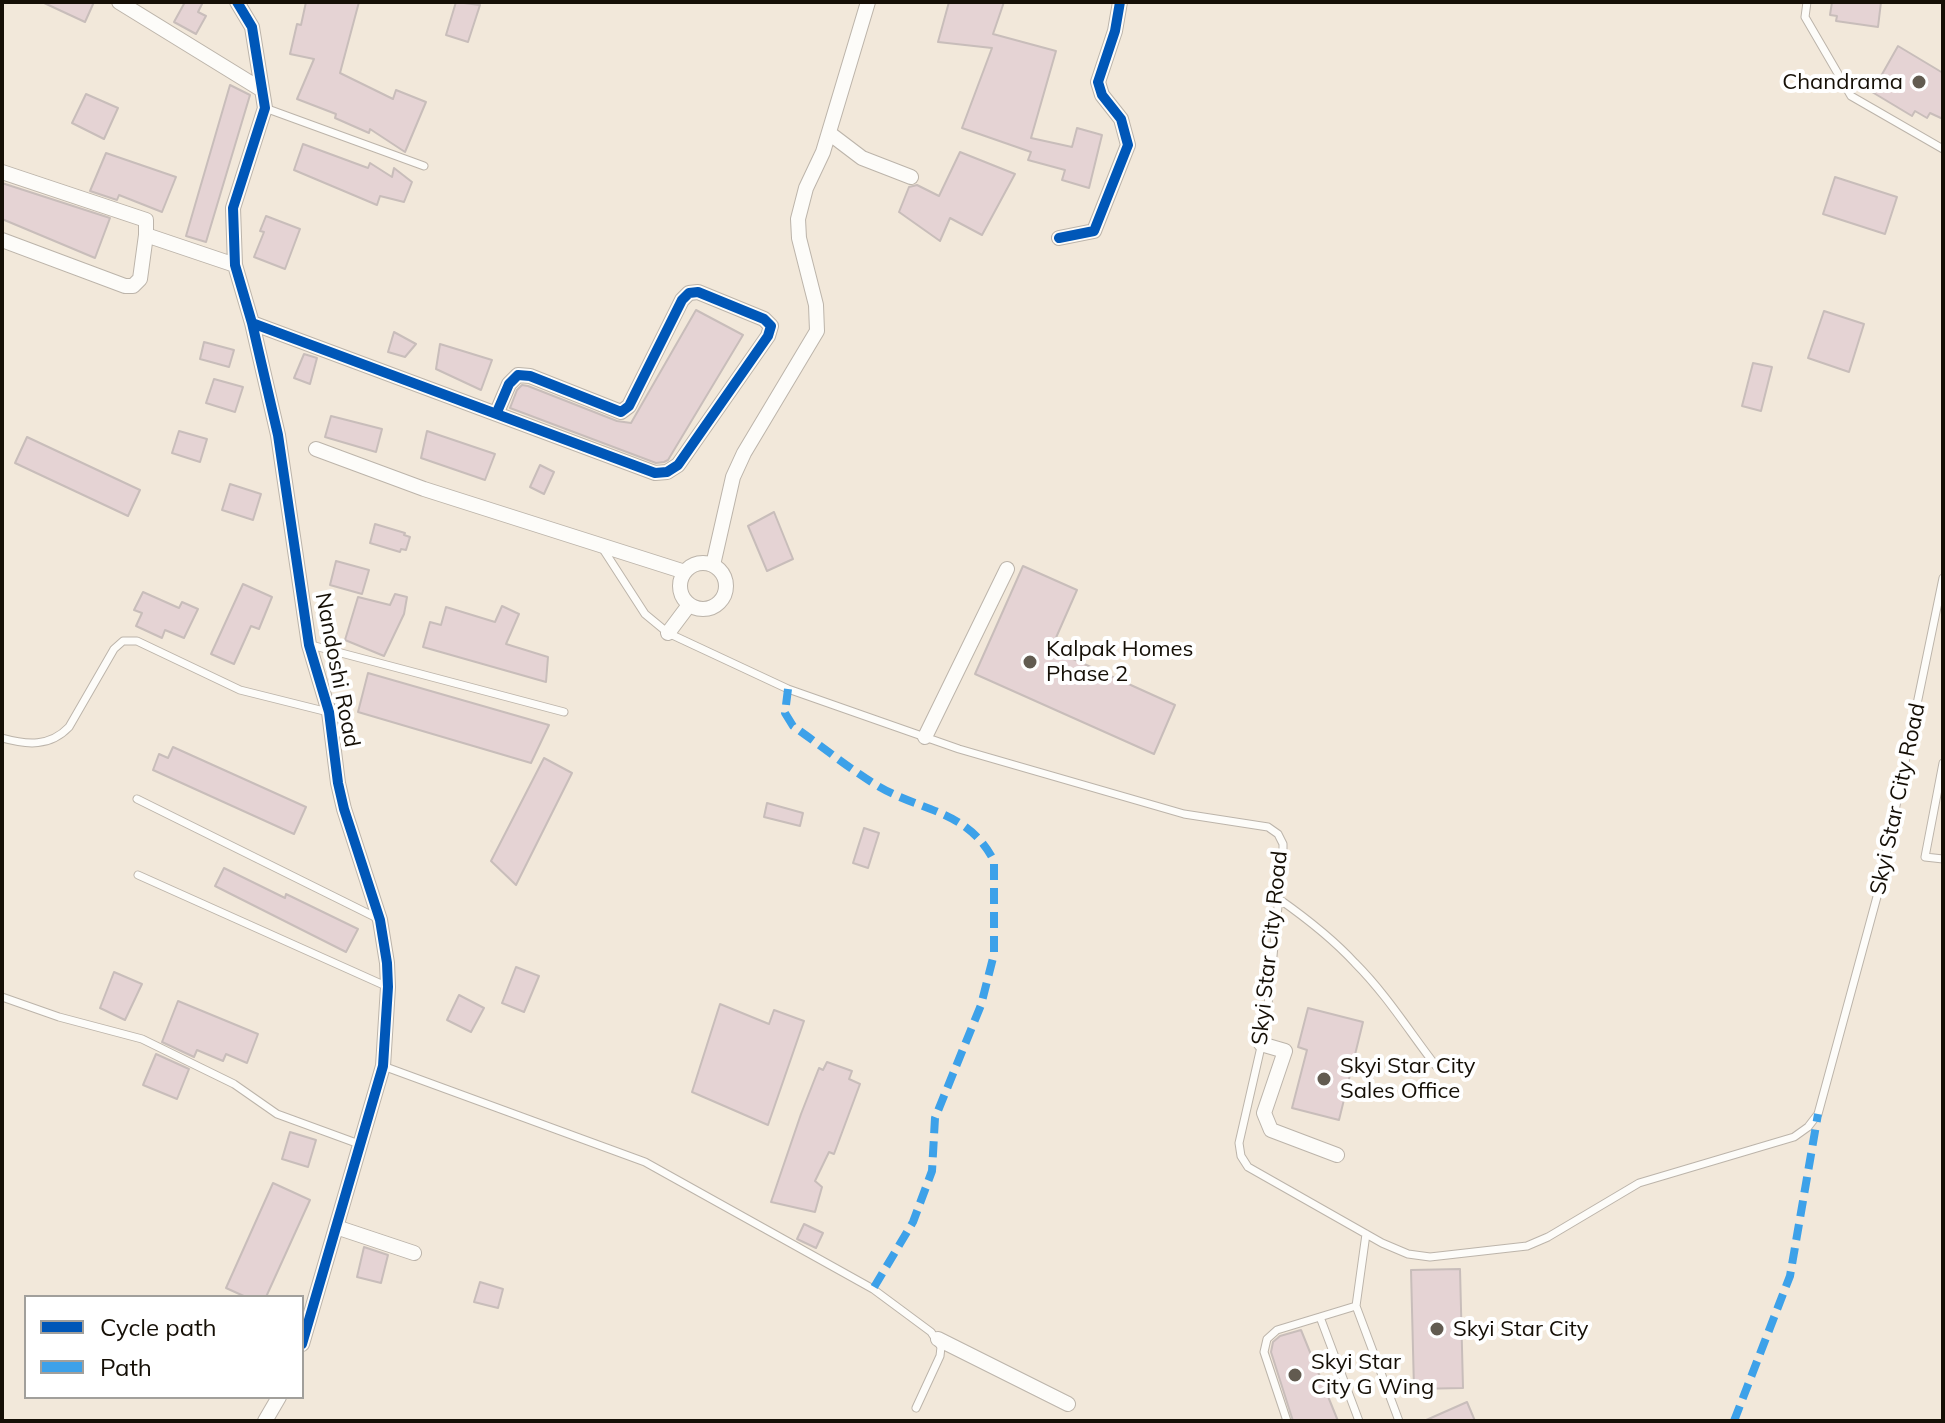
<!DOCTYPE html>
<html>
<head>
<meta charset="utf-8">
<style>
	body { margin:0 }
	#map { position:relative; width:1945px; height:1423px; overflow:hidden; background:#f2e8da; font-family:Mulish,sans-serif }
	canvas { display:block }
	.frame { position:absolute; inset:0; border:4px solid #150f06; pointer-events:none }
	.legend { position:absolute; left:24px; top:1295px; width:280px; height:104px; box-sizing:border-box; background:#fff; border:2px solid #a19f9b; margin:0; padding:10px 14px; list-style:none; font-size:24px; color:#150f06 }
	.legend li { display:flex; align-items:center; gap:16px; height:40px }
	.legend b { width:40px; border:2px solid #a19f9b }
</style>
</head>
<body>
<div id="map">
<canvas width="1945" height="1423"></canvas>
<div class="frame"></div>
<ul class="legend">
<li><b style="height:10px;background:#0057b8"></b>Cycle path</li>
<li><b style="height:10px;background:#3da1e9"></b>Path</li>
</ul>
</div>
<script>
const ctx = document.querySelector('canvas').getContext('2d');
ctx.lineJoin = 'round';
function fill(path, color) {
  ctx.fillStyle = color;
  ctx.fill(path, 'evenodd');
}
function stroke(path, color, width, dash) {
  ctx.strokeStyle = color;
  ctx.lineWidth = width;
  ctx.lineCap = dash ? 'butt' : 'round';
  ctx.setLineDash(dash || []);
  ctx.stroke(path);
}
function drawText(font, color, halo, rows, align = 'center') {
  ctx.font = font + ' Mulish,sans-serif';
  ctx.lineWidth = 8;
  ctx.setLineDash([]);
  ctx.textBaseline = 'middle';
  ctx.strokeStyle = halo;
  ctx.fillStyle = color;
  for (const [text, x, y, turn = 0] of rows) {
    ctx.save();
    ctx.translate(x, y);
    ctx.rotate((+turn || 0) * Math.PI / 180);
    ctx.textAlign = isNaN(turn) ? turn : align;
    if (halo) ctx.strokeText(text, 0, 0);
    ctx.fillText(text, 0, 0);
    ctx.restore();
  }
}
const building = new Path2D(`
	M 42,2 L 94,2 L 85,22 Z
	M 185,2 L 203,2 L 198,12 L 206,16 L 196,34 L 174,22 Z
	M 306,2 L 359,2 L 340,73 L 393,99 L 396,90 L 426,102 L 405,152 L 370,129 L 369,133 L 335,118 L 336,114 L 297,99 L 314,59 L 290,54 L 297,24 L 301,25 Z
	M 456,2 L 480,5 L 468,42 L 446,35 Z
	M 949,2 L 1004,2 L 993,34 L 1056,51 L 1031,138 L 1072,147 L 1077,128 L 1102,135 L 1089,188 L 1062,180 L 1065,170 L 1028,160 L 1031,152 L 962,128 L 992,48 L 938,42 Z
	M 1832,2 L 1881,2 L 1878,27 L 1836,21 L 1837,16 L 1830,15 Z
	M 1898,46 L 1943,73 L 1943,119 L 1930,113 L 1927,118 L 1915,111 L 1912,116 L 1872,92 Z
	M 230,85 L 250,95 L 206,242 L 186,236 Z
	M 86,94 L 118,108 L 104,139 L 72,123 Z
	M 303,144 L 368,168 L 370,163 L 392,177 L 394,168 L 412,182 L 404,202 L 380,196 L 377,205 L 294,170 Z
	M 960,152 L 1015,174 L 982,235 L 950,218 L 940,241 L 899,212 L 909,187 L 917,185 L 939,196 Z
	M 106,153 L 176,177 L 162,212 L 119,195 L 117,200 L 90,191 Z
	M 1835,177 L 1897,197 L 1885,234 L 1823,214 Z
	M 2,183 L 110,218 L 95,258 L 2,219 Z
	M 266,216 L 300,229 L 285,269 L 254,257 L 264,232 L 260,231 Z
	M 696,310 L 743,335 L 668,460 L 664,462 L 656,463 L 510,408 L 517,390 L 522,385 L 528,386 L 617,421 L 631,423 Z
	M 1824,311 L 1864,324 L 1849,372 L 1808,358 Z
	M 394,332 L 416,344 L 405,357 L 388,352 Z
	M 204,342 L 234,350 L 229,367 L 200,359 Z
	M 440,344 L 492,360 L 481,390 L 436,369 Z
	M 304,354 L 317,358 L 310,384 L 294,378 Z
	M 1753,363 L 1772,367 L 1761,411 L 1742,406 Z
	M 214,379 L 243,387 L 235,412 L 206,403 Z
	M 331,416 L 382,429 L 376,452 L 325,437 Z
	M 179,431 L 207,439 L 200,462 L 172,453 Z
	M 427,431 L 495,454 L 485,480 L 421,458 Z
	M 27,437 L 140,490 L 128,516 L 15,463 Z
	M 540,465 L 554,472 L 544,494 L 530,487 Z
	M 230,484 L 261,494 L 253,520 L 222,510 Z
	M 774,512 L 793,559 L 767,571 L 748,526 Z
	M 375,524 L 405,533 L 404,535 L 410,537 L 406,550 L 401,549 L 400,552 L 370,543 Z
	M 336,561 L 369,570 L 362,594 L 330,585 Z
	M 1023,566 L 1077,590 L 1051,649 L 1175,705 L 1154,754 L 975,674 Z
	M 243,584 L 272,597 L 259,629 L 251,626 L 234,664 L 211,654 Z
	M 143,592 L 179,608 L 182,602 L 198,609 L 184,638 L 165,630 L 162,638 L 136,626 L 142,613 L 134,610 Z
	M 395,594 L 407,597 L 404,614 L 384,656 L 345,640 L 358,597 L 390,605 Z
	M 502,606 L 519,614 L 506,644 L 548,657 L 546,682 L 423,647 L 430,622 L 441,625 L 446,607 L 495,622 Z
	M 368,673 L 549,725 L 531,763 L 358,712 Z
	M 173,747 L 306,807 L 294,834 L 153,770 L 159,754 L 168,758 Z
	M 544,758 L 572,773 L 516,885 L 491,861 Z
	M 767,803 L 803,813 L 800,826 L 764,817 Z
	M 864,828 L 879,833 L 868,868 L 853,863 Z
	M 224,868 L 285,898 L 286,894 L 358,929 L 346,952 L 215,886 Z
	M 516,967 L 539,976 L 524,1012 L 502,1003 Z
	M 114,972 L 142,984 L 125,1020 L 100,1008 Z
	M 459,995 L 484,1008 L 471,1032 L 447,1020 Z
	M 178,1001 L 258,1034 L 247,1063 L 226,1054 L 223,1061 L 197,1050 L 194,1057 L 162,1042 Z
	M 720,1004 L 769,1024 L 774,1010 L 804,1021 L 768,1125 L 692,1092 Z
	M 1308,1008 L 1363,1022 L 1339,1120 L 1292,1108 L 1307,1050 L 1298,1047 Z
	M 156,1054 L 189,1069 L 177,1099 L 143,1085 Z
	M 827,1062 L 852,1071 L 849,1079 L 860,1084 L 834,1154 L 829,1152 L 815,1181 L 822,1187 L 815,1212 L 771,1202 L 801,1114 L 819,1068 L 823,1070 Z
	M 290,1132 L 316,1140 L 308,1167 L 282,1159 Z
	M 273,1183 L 310,1200 L 266,1297 L 246,1297 L 226,1288 Z
	M 804,1224 L 823,1233 L 816,1248 L 797,1239 Z
	M 364,1247 L 388,1255 L 381,1283 L 357,1277 Z
	M 1460,1269 L 1463,1388 L 1414,1389 L 1411,1270 Z
	M 480,1282 L 503,1289 L 498,1308 L 474,1302 Z
	M 1301,1330 L 1338,1421 L 1293,1421 L 1271,1352 L 1273,1342 L 1280,1336 Z
	M 1467,1402 L 1475,1421 L 1424,1421 Z`);
fill(building, '#e5d3d4');
stroke(building, '#c8bdba', 2);
const lane = new Path2D(`
	M 1807,2 L 1805,17 L 1851,96 L 1943,149
	M 265,108 L 424,166
	M 603,549 L 645,614 L 668,633 L 788,689 L 959,749 L 1184,814 L 1268,827 L 1278,834 L 1283,844 L 1283,857 L 1266,1025 L 1239,1143 L 1241,1156 L 1248,1167 L 1382,1243 L 1408,1254 L 1430,1257 L 1527,1246 L 1548,1237 L 1639,1183 L 1794,1137 L 1808,1127 L 1818,1114 L 1878,893 L 1943,578
	M 311,645 L 564,712
	M 2,738 C 27,745 50,747 69,727 L 114,649 L 123,641 L 137,641 L 240,690 L 328,712
	M 1943,763 L 1925,857 L 1943,859
	M 137,799 L 379,919
	M 138,875 L 388,987
	M 1279,899 C 1306,918 1332,938 1355,963 C 1386,994 1409,1031 1436,1066
	M 2,997 L 59,1017 L 142,1039 L 234,1084 L 277,1114 L 359,1144
	M 383,1066 L 645,1162 L 873,1289 L 931,1332 L 941,1347 L 940,1356 L 916,1408
	M 1366,1234 L 1356,1306 L 1399,1421
	M 1320,1317 L 1359,1421
	M 1287,1421 L 1264,1352 L 1267,1339 L 1277,1330 L 1356,1306`);
const street = new Path2D(`
	M 119,2 L 262,90
	M 237,2 L 252,27 L 265,108 L 233,208 L 235,265 L 252,323 L 278,435 L 309,645 L 329,712 L 338,783 L 344,809 L 380,920 L 387,963 L 388,987 L 383,1066 L 302,1344
	M 829,133 L 862,158 L 911,177
	M 2,172 L 146,220 L 146,235 L 235,265
	M 1059,238 L 1094,231 L 1128,145 L 1121,119 L 1102,95 L 1098,82 L 1115,31 L 1120,2
	M 2,240 L 125,286 L 133,286 L 140,279 L 146,235
	M 252,323 L 655,473 L 667,472 L 678,465 L 768,336 L 771,326 L 764,319 L 698,292 L 689,293 L 682,300 L 629,406 L 621,412 L 530,376 L 518,375 L 509,384 L 497,412
	M 316,449 L 424,489 L 685,572
	M680 586a23 23 0 1 1 46 0a23 23 0 1 1-46 0Z
	M 713,565 L 733,477 L 744,453 L 817,331 L 816,305 L 799,238 L 798,219 L 806,188 L 823,152 L 868,2
	M 668,633 L 689,605
	M 925,737 L 1007,569
	M 1261,1044 L 1285,1051 L 1264,1113 L 1271,1130 L 1337,1155
	M 336,1227 L 414,1253
	M 938,1339 L 1068,1404
	M 265,1421 L 279,1397`);
stroke(lane, '#bcb4aa', 9);
stroke(street, '#bcb4aa', 16);
stroke(lane, '#fdfcf9', 7);
stroke(street, '#fdfcf9', 14);
stroke(new Path2D(`
	M 788,689 L 785,713 L 793,726 C 820,745 846,766 873,783 C 918,812 967,808 994,861 L 994,954 L 981,1005 L 935,1118 L 932,1171 L 913,1222 L 873,1289
	M 1734,1421 L 1790,1276 L 1818,1114`), '#3da1e9', 8, [16, 8]);
stroke(new Path2D(`
	M 237,2 L 252,27 L 265,108 L 233,208 L 235,265 L 252,323 L 278,435 L 309,645 L 329,712 L 338,783 L 344,809 L 380,920 L 387,963 L 388,987 L 383,1066 L 302,1344
	M 1059,238 L 1094,231 L 1128,145 L 1121,119 L 1102,95 L 1098,82 L 1115,31 L 1120,2
	M 252,323 L 655,473 L 667,472 L 678,465 L 768,336 L 771,326 L 764,319 L 698,292 L 689,293 L 682,300 L 629,406 L 621,412 L 530,376 L 518,375 L 509,384 L 497,412`), '#0057b8', 10);
for (const [x, y, r, color] of [
	[1919,82,8,"#625b50"],
	[1030,662,8,"#625b50"],
	[1324,1079,8,"#625b50"],
	[1437,1329,8,"#625b50"],
	[1295,1375,8,"#625b50"]
]) {
  const dot = new Path2D();
  dot.arc(x, y, r, 0, 2 * Math.PI);
  ctx.fillStyle = color;
  ctx.fill(dot);
  stroke(dot, '#fff', 3);
}
drawText('22px', '#150f06', '#fff', [
	["Chandrama",1903,82,"right"],
	["Kalpak Homes",1046,649],
	["Phase 2",1046,674],
	["Skyi Star City",1340,1066],
	["Sales Office",1340,1091],
	["Skyi Star City",1453,1329],
	["Skyi Star",1311,1362],
	["City G Wing",1311,1387]
], 'left');
drawText('22px', '#150f06', '#fff', [
	["Nandoshi Road",337,670,79],
	["Skyi Star City Road",1898,799,-78],
	["Skyi Star City Road",1270,948,-84]
]);
</script>
</body>
</html>
